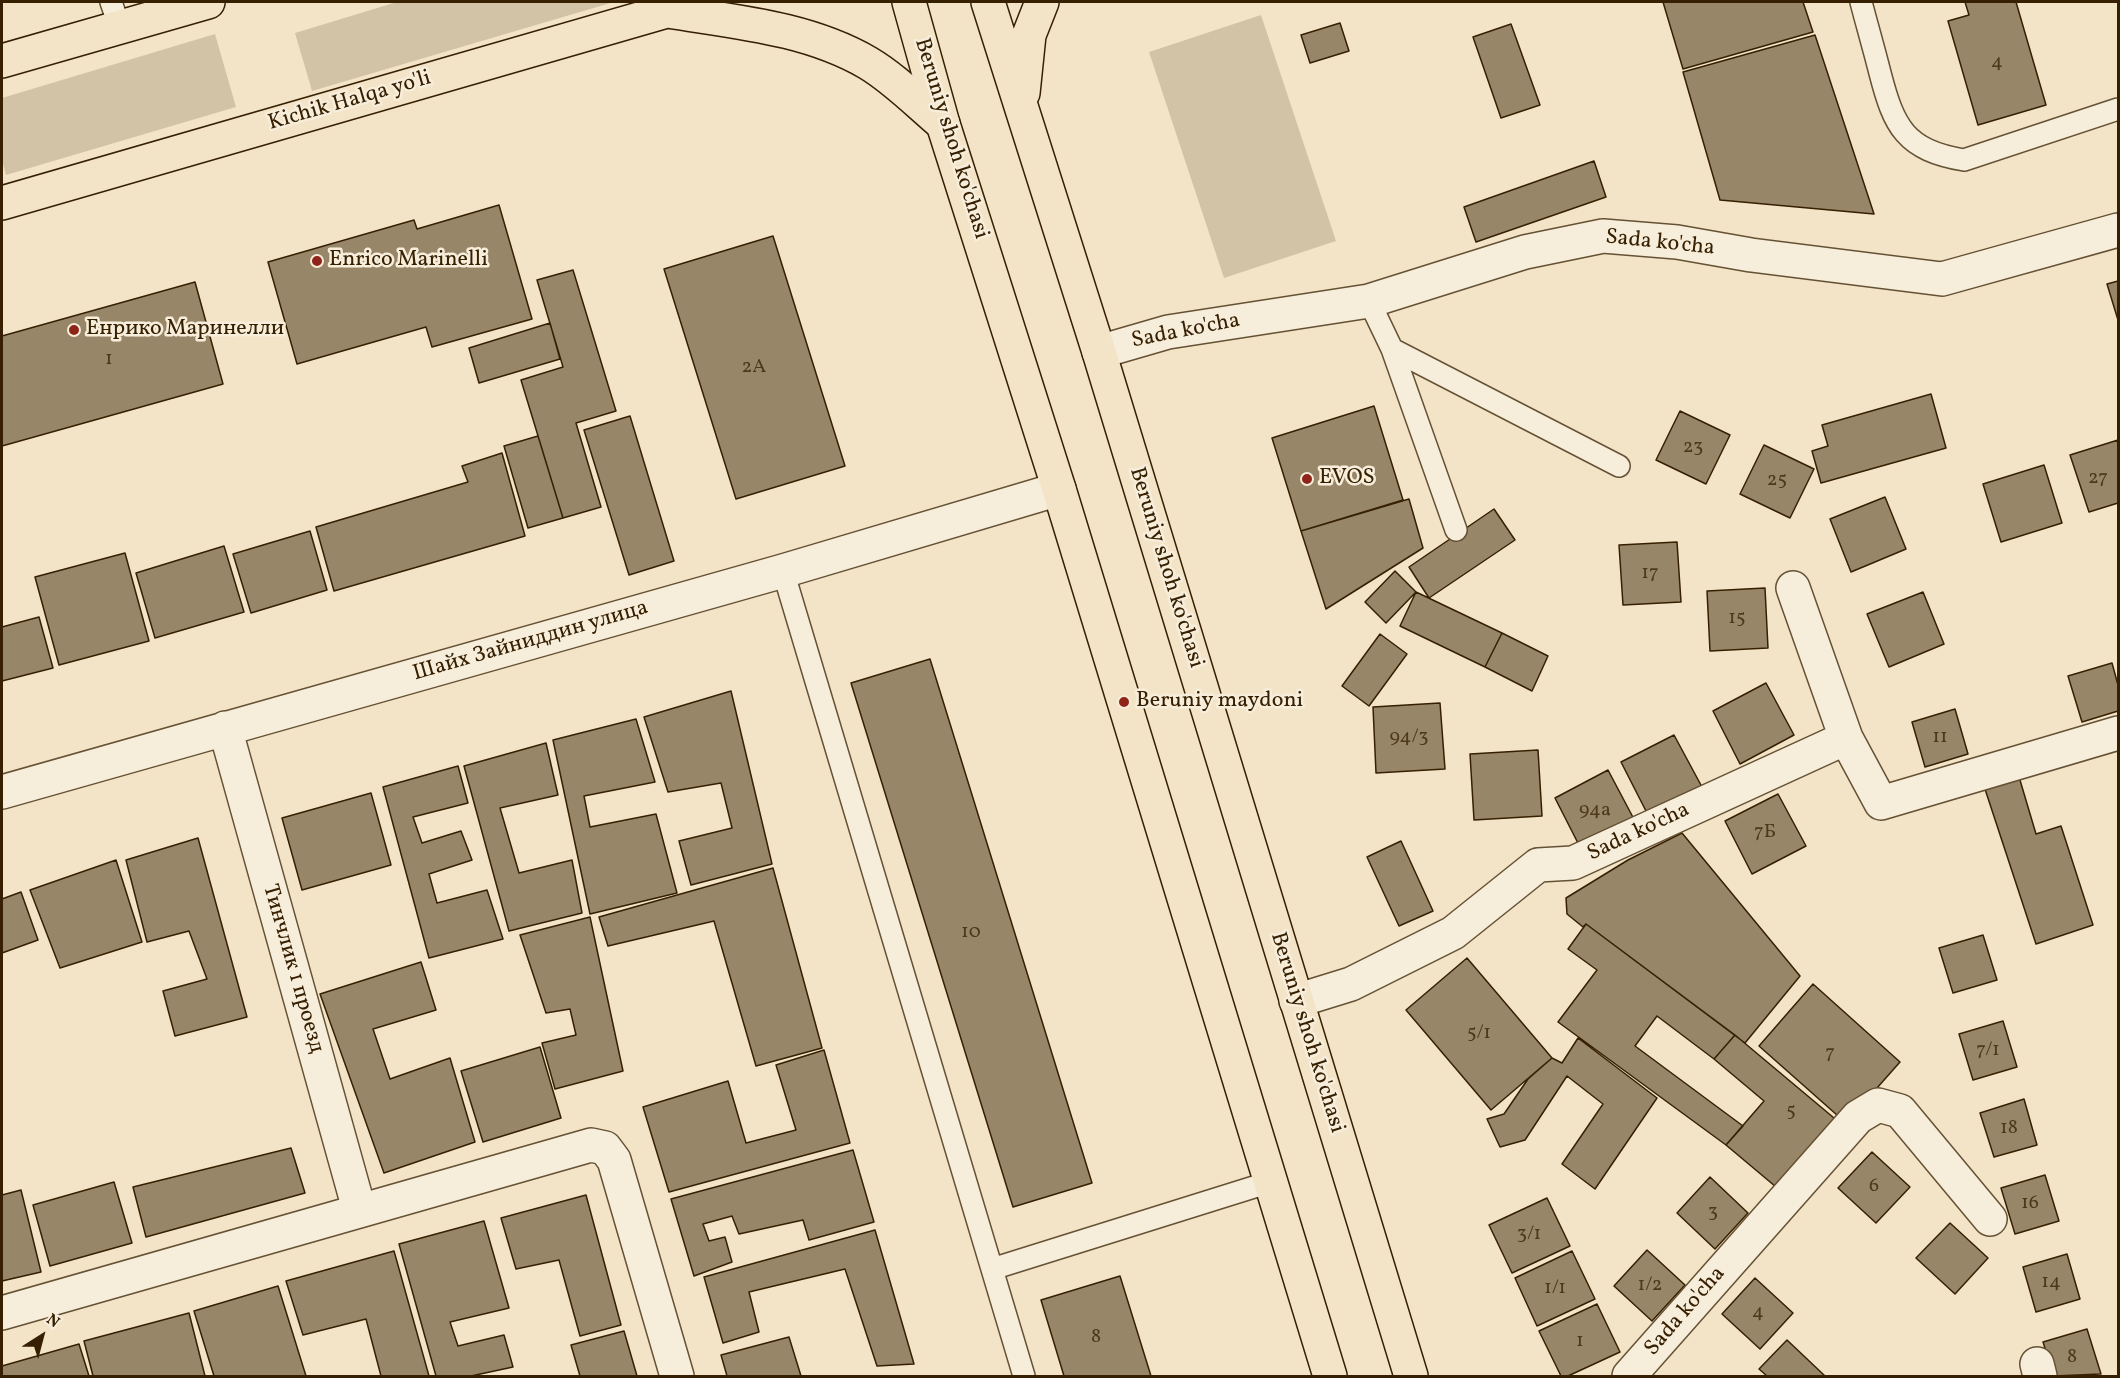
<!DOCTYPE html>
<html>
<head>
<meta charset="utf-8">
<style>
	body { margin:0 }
	#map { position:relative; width:2120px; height:1378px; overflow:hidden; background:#f3e4c8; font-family:Vollkorn,serif }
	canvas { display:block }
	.frame { position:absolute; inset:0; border:3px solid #362001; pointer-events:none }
	.north { position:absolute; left:12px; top:1306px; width:60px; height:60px; -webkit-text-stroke:4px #f7eddb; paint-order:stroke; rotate:36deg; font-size:16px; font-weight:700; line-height:24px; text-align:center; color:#362001 }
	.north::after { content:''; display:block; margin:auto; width:21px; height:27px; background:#362001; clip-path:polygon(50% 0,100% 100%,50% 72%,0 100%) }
</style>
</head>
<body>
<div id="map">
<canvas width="2120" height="1378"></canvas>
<div class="frame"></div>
<div class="north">N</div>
</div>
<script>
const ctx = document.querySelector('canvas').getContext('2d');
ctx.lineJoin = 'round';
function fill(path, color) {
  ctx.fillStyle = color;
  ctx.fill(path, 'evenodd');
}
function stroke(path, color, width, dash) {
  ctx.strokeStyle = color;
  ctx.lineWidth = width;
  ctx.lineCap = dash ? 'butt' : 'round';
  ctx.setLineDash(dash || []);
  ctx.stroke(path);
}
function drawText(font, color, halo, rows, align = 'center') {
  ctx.font = font + ' Vollkorn,serif';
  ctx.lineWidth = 5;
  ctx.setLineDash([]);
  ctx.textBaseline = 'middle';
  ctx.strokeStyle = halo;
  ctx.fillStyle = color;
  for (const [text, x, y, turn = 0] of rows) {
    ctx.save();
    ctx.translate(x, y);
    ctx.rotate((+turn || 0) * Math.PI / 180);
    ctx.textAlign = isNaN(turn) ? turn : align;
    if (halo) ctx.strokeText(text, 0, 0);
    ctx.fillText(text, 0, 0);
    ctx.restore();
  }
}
fill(new Path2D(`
	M 397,2 L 614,2 L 312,91 L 295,33 Z
	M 1261,15 L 1336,241 L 1224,278 L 1149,52 Z
	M 215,34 L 236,107 L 6,175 L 2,160 L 2,98 Z`), '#d3c3a6');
const building = new Path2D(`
	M 1663,2 L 1803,2 L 1813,32 L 1683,69 Z
	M 1965,2 L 2016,2 L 2046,105 L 1978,125 L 1948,21 L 1969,15 Z
	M 1340,23 L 1349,51 L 1310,63 L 1301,35 Z
	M 1511,24 L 1540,105 L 1501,118 L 1473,37 Z
	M 1815,35 L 1874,214 L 1720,200 L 1683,72 Z
	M 1594,161 L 1606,197 L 1476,242 L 1464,207 Z
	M 499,205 L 532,319 L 432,347 L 426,327 L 297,364 L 268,262 L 414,220 L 417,229 Z
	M 773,236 L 845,466 L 736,499 L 664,269 Z
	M 573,270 L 616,411 L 576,423 L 601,507 L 563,518 L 521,380 L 563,367 L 537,280 Z
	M 2118,281 L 2118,320 L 2107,284 Z
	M 195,282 L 223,384 L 2,446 L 2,336 Z
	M 550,323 L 560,359 L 479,383 L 469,348 Z
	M 1931,394 L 1946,448 L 1821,483 L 1812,451 L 1828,446 L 1822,425 Z
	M 1374,406 L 1403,500 L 1301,531 L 1272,438 Z
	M 1680,411 L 1730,435 L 1706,484 L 1656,460 Z
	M 630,416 L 674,561 L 629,575 L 584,430 Z
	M 538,436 L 563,518 L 528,528 L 504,446 Z
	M 2118,440 L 2118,503 L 2089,512 L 2070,455 Z
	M 1764,445 L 1814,469 L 1790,518 L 1740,494 Z
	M 502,453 L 525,536 L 334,591 L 316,527 L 468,482 L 462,466 Z
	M 2044,465 L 2062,523 L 2001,542 L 1983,484 Z
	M 1885,497 L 1906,549 L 1851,572 L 1830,519 Z
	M 1409,499 L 1423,548 L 1326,609 L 1301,531 Z
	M 1494,509 L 1515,540 L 1429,598 L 1409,567 Z
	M 310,531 L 327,590 L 251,613 L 233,554 Z
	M 1677,542 L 1681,602 L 1623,605 L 1619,545 Z
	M 224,546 L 244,612 L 155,638 L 136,573 Z
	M 125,553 L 149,641 L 59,665 L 35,577 Z
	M 1395,571 L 1416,592 L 1386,623 L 1365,602 Z
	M 1765,588 L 1768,648 L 1710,651 L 1707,591 Z
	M 1416,592 L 1502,633 L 1485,667 L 1400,626 Z
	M 1923,592 L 1944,644 L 1889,667 L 1867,614 Z
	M 39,617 L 53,668 L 2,681 L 2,627 Z
	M 1502,633 L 1548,656 L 1532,691 L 1485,667 Z
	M 1380,634 L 1407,654 L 1369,706 L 1342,686 Z
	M 930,659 L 1092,1183 L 1013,1207 L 851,683 Z
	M 2112,663 L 2118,685 L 2118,711 L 2082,722 L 2068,676 Z
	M 1766,683 L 1794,735 L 1740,764 L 1713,711 Z
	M 731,691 L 772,864 L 691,885 L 679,841 L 732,828 L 721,783 L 668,792 L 644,717 Z
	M 1440,703 L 1445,769 L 1376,773 L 1373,707 Z
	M 1955,709 L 1968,754 L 1925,767 L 1912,722 Z
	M 636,719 L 655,782 L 584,796 L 590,827 L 656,814 L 677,893 L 590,914 L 553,740 Z
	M 1674,735 L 1702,787 L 1648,815 L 1621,762 Z
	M 546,743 L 558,795 L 500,808 L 519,873 L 572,860 L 582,913 L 509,931 L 464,766 Z
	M 1538,750 L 1542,816 L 1474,820 L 1470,754 Z
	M 458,766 L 468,803 L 413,817 L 422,843 L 461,831 L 472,860 L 429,874 L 437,903 L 487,890 L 503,939 L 429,958 L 383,787 Z
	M 1608,770 L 1636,823 L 1582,851 L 1555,798 Z
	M 2017,770 L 2036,834 L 2061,826 L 2093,925 L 2036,944 L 1982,780 Z
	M 371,793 L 391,865 L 302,890 L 282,818 Z
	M 1778,794 L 1806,846 L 1752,874 L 1725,821 Z
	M 1682,833 L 1800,976 L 1745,1043 L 1586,924 L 1583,927 L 1567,914 L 1566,898 L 1628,860 Z
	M 198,838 L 247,1017 L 175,1036 L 163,991 L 207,979 L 189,931 L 147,942 L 126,860 Z
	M 1401,841 L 1433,911 L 1399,926 L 1367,857 Z
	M 116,860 L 142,942 L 60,968 L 30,890 Z
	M 773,868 L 822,1048 L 756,1066 L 714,921 L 608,946 L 599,917 Z
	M 21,892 L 38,940 L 2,953 L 2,899 Z
	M 590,917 L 623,1071 L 555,1089 L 542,1043 L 576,1035 L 570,1009 L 546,1013 L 520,935 Z
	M 1586,924 L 1735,1035 L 1714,1059 L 1657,1016 L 1635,1046 L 1743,1126 L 1726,1145 L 1558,1022 L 1597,970 L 1568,949 Z
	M 1983,935 L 1997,980 L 1953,993 L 1939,948 Z
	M 1467,958 L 1552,1058 L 1491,1110 L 1406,1010 Z
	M 421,962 L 436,1010 L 373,1029 L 390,1079 L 450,1058 L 475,1142 L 384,1173 L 320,994 Z
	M 1813,984 L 1900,1062 L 1846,1123 L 1759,1046 Z
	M 2003,1021 L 2017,1067 L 1973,1080 L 1959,1034 Z
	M 1735,1035 L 1840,1123 L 1782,1192 L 1726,1145 L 1764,1101 L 1714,1059 Z
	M 1578,1038 L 1657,1098 L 1595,1189 L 1562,1164 L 1603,1104 L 1567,1076 L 1525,1140 L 1500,1147 L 1487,1119 L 1504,1114 L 1528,1079 L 1552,1058 L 1562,1063 Z
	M 540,1047 L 561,1118 L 483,1142 L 461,1071 Z
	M 824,1050 L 850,1143 L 669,1192 L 643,1107 L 728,1081 L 746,1143 L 796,1130 L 776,1065 Z
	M 2024,1099 L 2037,1145 L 1994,1157 L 1980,1113 Z
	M 291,1148 L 305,1193 L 146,1237 L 133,1187 Z
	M 853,1150 L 874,1222 L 809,1240 L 803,1220 L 739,1234 L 732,1216 L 703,1224 L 709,1241 L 725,1237 L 732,1262 L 694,1276 L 671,1199 Z
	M 1872,1152 L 1910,1187 L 1876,1223 L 1838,1188 Z
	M 2045,1175 L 2059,1221 L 2015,1234 L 2001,1188 Z
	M 1710,1177 L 1748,1213 L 1715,1249 L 1677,1213 Z
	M 114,1182 L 132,1243 L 50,1266 L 33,1205 Z
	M 21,1190 L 41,1272 L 2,1281 L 2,1195 Z
	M 586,1195 L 621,1325 L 580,1336 L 559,1260 L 516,1269 L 501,1218 Z
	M 1547,1198 L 1570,1246 L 1512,1273 L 1489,1225 Z
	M 484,1221 L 509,1308 L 450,1322 L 458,1346 L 504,1335 L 513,1367 L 471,1376 L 436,1376 L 399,1244 Z
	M 1950,1223 L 1988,1258 L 1955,1294 L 1916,1258 Z
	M 875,1230 L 914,1364 L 877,1366 L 845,1269 L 749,1292 L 759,1332 L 723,1343 L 704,1277 Z
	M 1647,1250 L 1685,1285 L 1652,1321 L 1614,1286 Z
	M 394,1251 L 429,1376 L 381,1376 L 366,1319 L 303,1335 L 286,1281 Z
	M 1572,1251 L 1595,1299 L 1537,1326 L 1515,1278 Z
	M 2067,1254 L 2080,1299 L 2036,1312 L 2023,1267 Z
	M 1120,1276 L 1151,1376 L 1064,1376 L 1041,1300 Z
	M 1755,1278 L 1793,1313 L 1760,1349 L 1722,1314 Z
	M 278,1286 L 306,1376 L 214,1376 L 194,1311 Z
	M 1597,1304 L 1620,1352 L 1568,1376 L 1561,1376 L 1539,1331 Z
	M 189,1313 L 205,1376 L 93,1376 L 84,1341 Z
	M 2087,1329 L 2101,1374 L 2054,1376 L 2043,1342 Z
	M 624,1331 L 637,1376 L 580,1376 L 571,1345 Z
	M 789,1337 L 801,1376 L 727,1376 L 721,1355 Z
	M 1787,1340 L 1825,1376 L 1767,1376 L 1759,1369 Z
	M 79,1344 L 89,1376 L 2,1376 L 2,1366 Z`);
fill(building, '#988668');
stroke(building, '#362001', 1.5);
const lane = new Path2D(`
	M 111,2 L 120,28
	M 1861,2 C 1867,25 1874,49 1880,73 C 1894,127 1905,150 1964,160 L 2118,109
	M 1369,301 L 1392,349 L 1456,530
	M 1392,349 L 1619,466
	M 783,571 L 1024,1376
	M 992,1269 L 1270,1182`);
const street = new Path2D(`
	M 1099,352 L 1168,332 L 1369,301 L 1525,252 L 1603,236 L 1677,242 L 1751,255 L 1942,279 L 2118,230
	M 1793,588 L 1846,738 L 1881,803 L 2118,733
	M 225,728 L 359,1209
	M 2,792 L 783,571 L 1059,489
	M 1296,1001 L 1351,984 L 1453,933 L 1538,865 L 1573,863 L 1846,738
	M 2,1313 L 591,1145 L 605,1148 L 614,1160 L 677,1376
	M 2037,1364 L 2040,1376
	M 1629,1376 L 1858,1117 L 1878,1105 L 1900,1111 L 1990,1219`);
const primary = new Path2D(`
	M 909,2 L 943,124 L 1059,489 L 1330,1376
	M 988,2 L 1099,352 L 1411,1376
	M 1023,93 L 1029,35 L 1042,2`);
const highway = new Path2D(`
	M 668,11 C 736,22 808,28 868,63 C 895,79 919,104 943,124
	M 2,61 L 208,2
	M 2,203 L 698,2`);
stroke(lane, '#655133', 24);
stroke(street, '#655133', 36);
stroke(primary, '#362001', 36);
stroke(highway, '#362001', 36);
stroke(lane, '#f7eddb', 21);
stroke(street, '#f7eddb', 33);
stroke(primary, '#f3e4c8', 33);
stroke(highway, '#f3e4c8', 33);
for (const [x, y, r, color] of [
	[317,261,6,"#8f2418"],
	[74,330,6,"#8f2418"],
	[1307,479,6,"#8f2418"],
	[1124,702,6,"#8f2418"]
]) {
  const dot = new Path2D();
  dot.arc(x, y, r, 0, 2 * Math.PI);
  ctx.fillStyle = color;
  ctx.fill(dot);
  stroke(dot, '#f7eddb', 2);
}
drawText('20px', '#4e3a1b', null, [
	["4",1997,63],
	["1",109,360],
	["2А",754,368],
	["23",1693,448],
	["27",2098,479],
	["25",1777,481],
	["17",1650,574],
	["15",1737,619],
	["94/3",1409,738],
	["11",1940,738],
	["94a",1595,811],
	["7Б",1765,833],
	["10",971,933],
	["5/1",1479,1034],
	["7/1",1988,1051],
	["7",1830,1054],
	["5",1791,1112],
	["18",2009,1129],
	["6",1874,1187],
	["16",2030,1204],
	["3",1713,1213],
	["3/1",1529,1235],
	["14",2051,1283],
	["1/2",1650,1286],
	["1/1",1555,1289],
	["4",1758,1313],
	["8",1096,1338],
	["1",1580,1342],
	["8",2072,1358]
]);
drawText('22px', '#362001', '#f7eddb', [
	["Kichik Halqa yo'li",350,102,-16],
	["Beruniy shoh ko'chasi",950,139,73],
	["Sada ko'cha",1660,244,6],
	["Sada ko'cha",1186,332,-11],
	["Beruniy shoh ko'chasi",1165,568,73],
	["Шайх Зайниддин улица",531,642,-16],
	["Sada ko'cha",1639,833,-25],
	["Тинчлик 1 проезд",292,969,74],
	["Beruniy shoh ko'chasi",1306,1033,73],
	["Sada ko'cha",1686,1312,-49]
]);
drawText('22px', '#362001', '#f7eddb', [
	["Enrico Marinelli",329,261],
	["Енрико Маринелли",86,330],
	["EVOS",1319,479],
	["Beruniy maydoni",1136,702]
], 'left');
</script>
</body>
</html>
